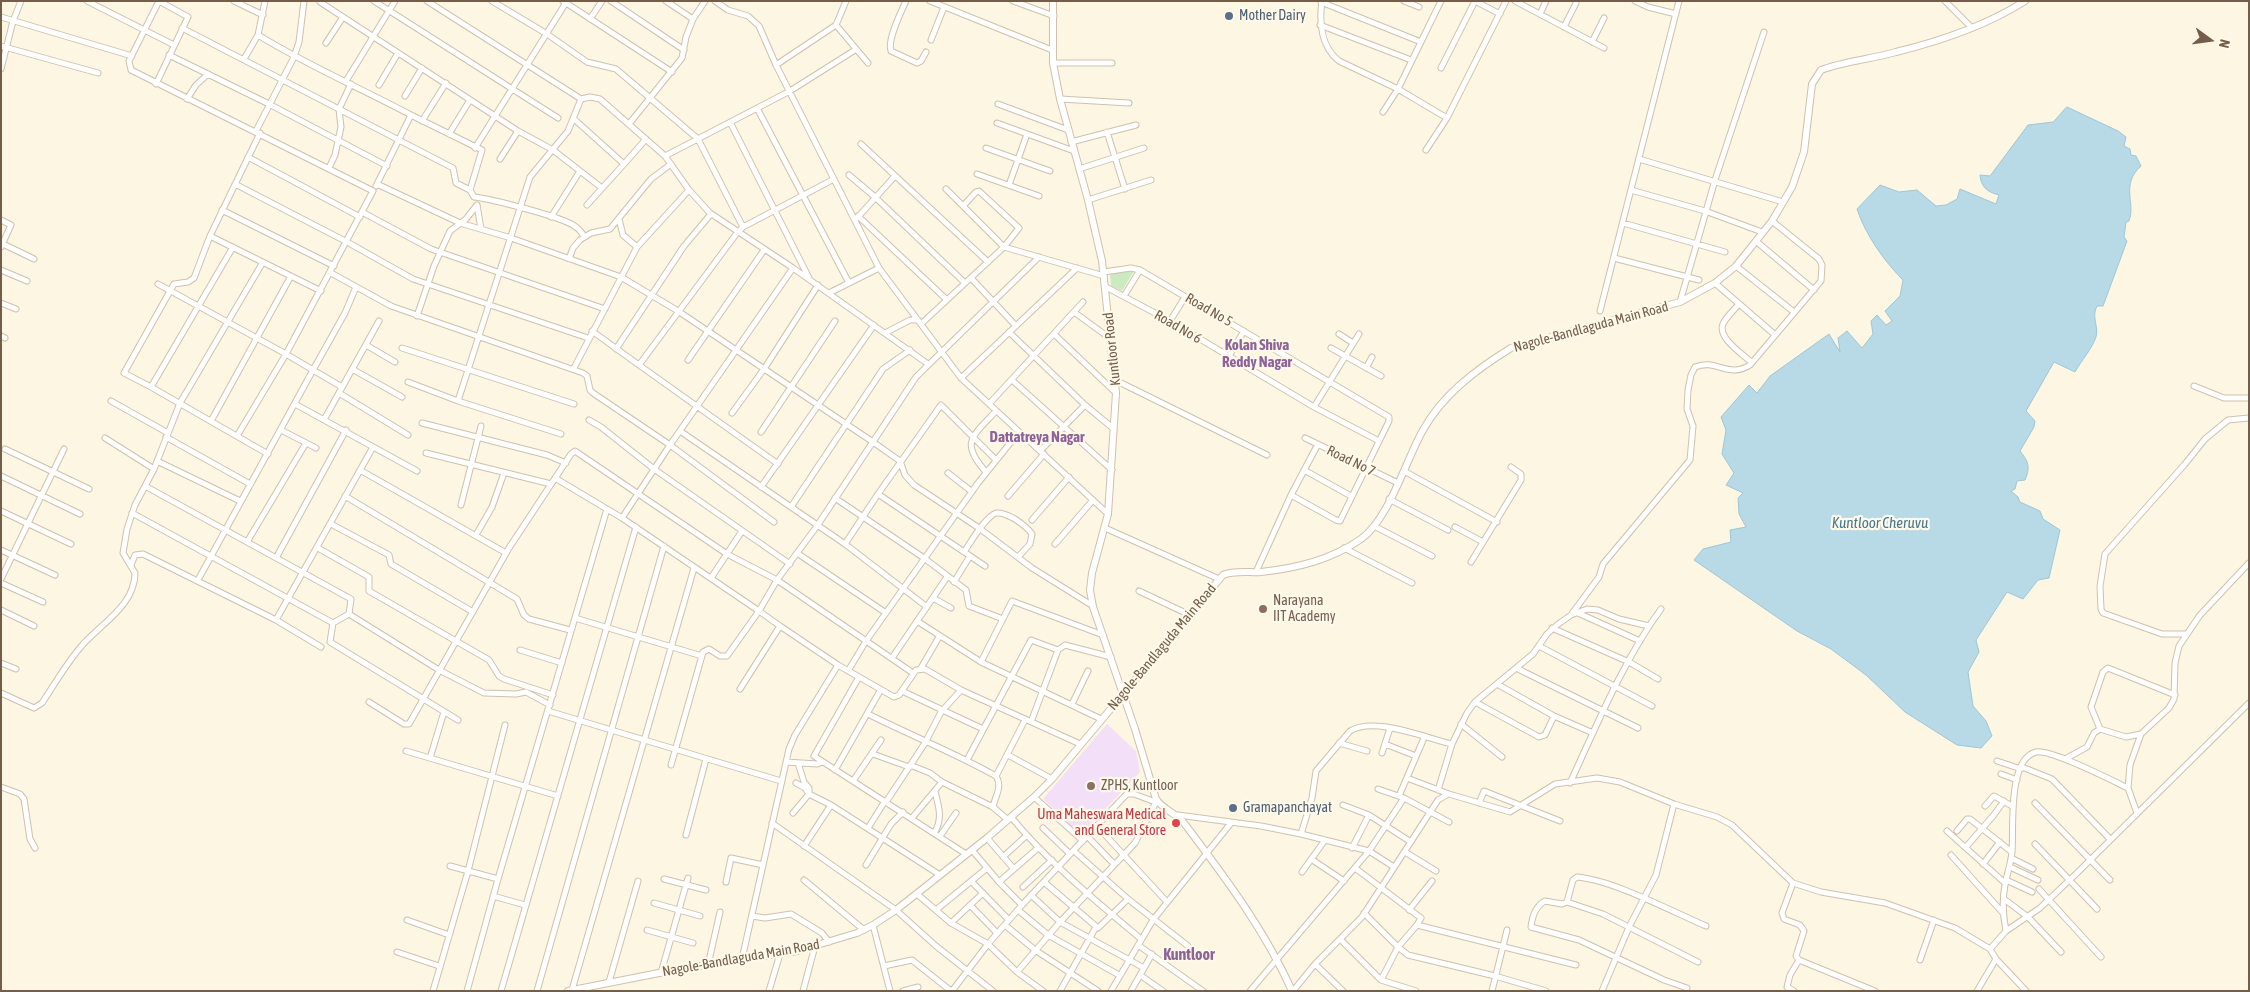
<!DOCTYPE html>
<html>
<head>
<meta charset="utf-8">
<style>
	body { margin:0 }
	#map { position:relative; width:2250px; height:992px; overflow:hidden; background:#fcf6e3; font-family:"Asap Condensed",sans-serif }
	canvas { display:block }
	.frame { position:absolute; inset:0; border:2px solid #745e49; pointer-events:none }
	.north { position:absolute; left:2185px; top:15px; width:50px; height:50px; -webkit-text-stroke:4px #fff9e9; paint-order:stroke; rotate:104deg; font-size:14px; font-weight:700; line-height:20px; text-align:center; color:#745e49 }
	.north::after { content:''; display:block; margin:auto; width:18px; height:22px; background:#745e49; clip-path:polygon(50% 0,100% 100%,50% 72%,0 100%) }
</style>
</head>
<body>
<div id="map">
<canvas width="2250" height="992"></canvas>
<div class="frame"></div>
<div class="north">N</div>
</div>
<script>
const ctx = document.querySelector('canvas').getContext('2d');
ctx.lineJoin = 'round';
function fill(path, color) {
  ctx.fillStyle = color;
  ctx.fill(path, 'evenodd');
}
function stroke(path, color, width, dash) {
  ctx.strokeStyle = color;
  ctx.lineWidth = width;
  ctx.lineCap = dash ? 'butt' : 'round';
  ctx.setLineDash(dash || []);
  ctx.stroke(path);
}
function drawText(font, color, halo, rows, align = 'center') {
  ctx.font = font + ' "Asap Condensed",sans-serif';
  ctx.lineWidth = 4.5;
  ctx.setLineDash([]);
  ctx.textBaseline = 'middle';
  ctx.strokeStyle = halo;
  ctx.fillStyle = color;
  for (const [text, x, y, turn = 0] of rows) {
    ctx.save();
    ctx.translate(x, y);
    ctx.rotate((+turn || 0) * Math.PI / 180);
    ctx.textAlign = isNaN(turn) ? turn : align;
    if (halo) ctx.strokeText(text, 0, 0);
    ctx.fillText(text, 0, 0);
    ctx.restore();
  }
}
fill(new Path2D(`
	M 1107,724 L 1136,751 L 1140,772 L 1081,835 L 1043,799 Z`), '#f3e0f8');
fill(new Path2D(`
	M 1134,271 L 1122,291 L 1111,286 L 1110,273 Z`), '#cceac1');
const water = new Path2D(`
	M 2067,107 L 2118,131 L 2126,137 L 2124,146 L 2130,149 L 2131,155 L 2136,156 L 2141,166 C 2120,185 2136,203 2129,221 L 2126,222 L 2124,237 L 2127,241 L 2103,306 L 2097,306 C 2091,317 2099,326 2096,337 C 2092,349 2081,361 2075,372 L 2054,362 L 2026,411 L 2035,421 L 2034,427 L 2020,451 C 2028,461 2031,467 2025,480 L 2017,481 L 2015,489 L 2011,491 L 2018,497 L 2020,502 L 2040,511 L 2043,519 L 2060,530 L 2049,578 L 2038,580 L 2023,599 L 2007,592 L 1976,640 L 1979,652 L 1968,672 L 1973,706 L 1986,721 L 1992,736 L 1981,748 L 1957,745 L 1905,712 L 1866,675 L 1831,649 L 1797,631 L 1694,560 L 1703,549 L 1731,542 L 1730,530 L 1746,527 L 1739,514 L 1738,498 L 1743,493 L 1726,485 L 1734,473 L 1722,454 L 1726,430 L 1721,417 L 1749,385 L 1757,393 L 1770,376 L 1829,334 L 1840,352 L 1838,338 L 1847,331 L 1862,348 L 1873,334 L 1871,321 L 1877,315 L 1886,325 L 1892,321 L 1885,311 L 1900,296 L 1903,280 C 1884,261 1865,234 1857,209 L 1880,185 L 1899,192 L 1917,190 L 1936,206 L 1946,205 L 1957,199 L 1960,189 L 1996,204 L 1999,195 C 1987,192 1981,187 1980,175 L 1990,176 L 2028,125 L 2053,122 Z`);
fill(water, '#b8d9e6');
stroke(water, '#9ec6d7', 1);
const minor = new Path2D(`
	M 87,1 L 174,45
	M 159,1 L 129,61 L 131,70 L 373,191 L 286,354 L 313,370 L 198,580
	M 234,1 L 263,15
	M 374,1 L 558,118
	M 427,1 L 581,99 L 590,97 L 600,99 L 665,156 L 689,190 L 710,213 L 793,268 L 928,364
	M 492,1 L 547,34 L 587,62 L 616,69 L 698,139 L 743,227
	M 563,1 L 672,72
	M 611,1 L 684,50
	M 666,1 L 693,19 L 705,1
	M 715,1 L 728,10 L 748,16 L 759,26 L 776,65 L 879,268 L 961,378 L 1108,514
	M 906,1 C 901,12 887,40 891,51 L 917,63 L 921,61 L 926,52
	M 930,1 L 1052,50
	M 1013,1 L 1054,16
	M 1322,1 C 1319,22 1321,47 1339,61 L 1398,89 L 1447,118
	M 1404,1 L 1419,7
	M 1475,1 L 1500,14
	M 1515,1 L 1604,48
	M 1635,1 L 1648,7 L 1676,14
	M 1945,1 L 1972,28
	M 320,2 L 518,131 L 553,150 L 602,188
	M 1321,2 L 1421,42
	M 1540,14 L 1546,1
	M 1,17 L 132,56
	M 590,19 L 602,1
	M 836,25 L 868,63
	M 1320,25 L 1411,60
	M 1564,27 L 1576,3
	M 182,28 L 453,168 L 456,183 L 470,190
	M 258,35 C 307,65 360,88 411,115 L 376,186
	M 931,40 L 944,7
	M 1592,42 L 1604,18
	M 326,43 L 343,17
	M 1,46 L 98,73
	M 169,55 L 269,104 L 387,166
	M 244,59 L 258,35 L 265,1
	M 1053,63 L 1112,63
	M 776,65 L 836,25 L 846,1
	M 1441,68 L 1475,1
	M 1,69 L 13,21 L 21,1
	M 346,81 L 395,1
	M 156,84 L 188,17 L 159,1
	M 379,85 L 398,53
	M 405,96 L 422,68
	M 187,99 L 196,85 L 208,74
	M 1060,99 L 1129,103
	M 998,104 L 1068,130
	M 757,108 L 849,283
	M 1383,112 L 1398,89 L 1441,1
	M 411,115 L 482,150 L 470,190 L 474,197 C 491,199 564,217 576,227 C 579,229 582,233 584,236
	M 574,119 L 624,164 L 646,139
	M 422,121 L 446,83
	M 730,122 L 809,278
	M 997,123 L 1074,151
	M 629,124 L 682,58 L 686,37 L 693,19
	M 256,131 L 294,57 L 299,42 L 304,1
	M 1107,132 L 1125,189
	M 260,133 L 210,236 L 194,278 L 188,282 L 174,284 L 124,373 L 151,387 L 268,454
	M 449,134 L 470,100
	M 1071,142 L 1136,125
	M 861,144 L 988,262
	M 475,148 L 567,1
	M 986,148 L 1050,171
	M 1426,150 L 1447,118 L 1506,1
	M 665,156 L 790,91 L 855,50
	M 248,157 L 360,217
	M 500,159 L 518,131
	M 1639,159 L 1783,202
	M 329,168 L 335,155 L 341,127 L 339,109 L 351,84
	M 1079,169 L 1144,148
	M 977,174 L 1039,196
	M 849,175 L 875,197 L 965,283
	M 235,184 L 347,242 L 413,279 L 588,338
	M 377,184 L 460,223 L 511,238 L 621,277 L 678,311 L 873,442 L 900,461 L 905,475 L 914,485 L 979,528 L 1032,568 L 1093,606
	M 1009,185 L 1027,134
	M 946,189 L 1004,247 L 1104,276
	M 1631,190 L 1705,211 L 1762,232
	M 1088,200 L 1151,180
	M 477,205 L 481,229
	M 587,205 L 624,164
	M 222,210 L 334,266
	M 362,212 L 431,249 L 605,309
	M 858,216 L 947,300
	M 551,217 L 580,171
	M 857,218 L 895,176
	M 619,219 L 623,235 L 637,247
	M 1,220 L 11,225 L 1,247
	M 1623,223 L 1725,252
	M 210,236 L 321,291
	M 1757,242 L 1814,290
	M 3,244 L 34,259
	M 1614,258 L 1699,280
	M 569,259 L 573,248 L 580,240 L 591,233 L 610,229 L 651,179 L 671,164
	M 1736,266 L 1794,312
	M 1,270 L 27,281
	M 1104,272 L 1131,268 L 1140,270 L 1389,417 L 1389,421 L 1340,521 L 1336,520 L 1291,495
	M 331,273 L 391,306 L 583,373 L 587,376 L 590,390 L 593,393 L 670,445 L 774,522
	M 971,278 L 1016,326
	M 1715,283 L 1774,334
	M 158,284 L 286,354 L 237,436
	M 1106,287 L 1170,321 L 1314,407 L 1379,441
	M 829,293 L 879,268
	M 1124,296 L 1140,270
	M 1680,302 L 1715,180 L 1764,32
	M 1,303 L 16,309
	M 1739,304 C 1734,310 1726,317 1723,324 C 1717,338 1743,354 1751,362
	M 1600,311 L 1679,1
	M 1074,312 L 1111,339
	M 417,316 L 434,266 L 450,231 L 466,219 L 477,205
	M 1170,321 L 1185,297
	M 921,324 L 1004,247 L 1019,228 L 979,191 L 976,192 L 963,206
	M 592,331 L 639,365
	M 1009,332 L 1085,405 L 1114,429
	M 885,333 L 910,320 L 918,320
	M 1054,334 L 1116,393
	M 1339,334 L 1353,343
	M 1,336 L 5,338
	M 366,345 L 395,362
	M 402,348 L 574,404
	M 1331,348 L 1381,376
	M 616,349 L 684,246 L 711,214
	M 1229,356 L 1244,331
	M 688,360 L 764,250
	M 574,368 L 637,247 L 689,190
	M 1366,368 L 1372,357
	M 352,369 L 402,397
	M 961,378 L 1077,268
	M 1012,380 L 1112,470
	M 1115,380 L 1267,455
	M 408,382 L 458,401 L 561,434
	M 2194,386 L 2224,398 L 2249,398
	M 151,387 L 233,247
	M 342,387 L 313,370 L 345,313 L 356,287
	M 339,393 L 408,435
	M 111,401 L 168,433
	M 458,401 L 530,177 L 568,131 L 581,99
	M 295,404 L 417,471
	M 989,404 L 1083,302
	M 1314,407 L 1359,334
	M 732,413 L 764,369 L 818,285
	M 325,418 L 379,321
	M 589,420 L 601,427 L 654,469 L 790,564
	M 211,421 L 291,276
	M 422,423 L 547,455 L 566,463
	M 281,430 L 316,448
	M 680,431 L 845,544 L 927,607
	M 761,432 L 835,321
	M 166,437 L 250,484
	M 105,438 L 154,469
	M 1305,438 L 1398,483
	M 5,449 L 89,489
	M 1040,451 L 1085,405
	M 426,453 L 551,484
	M 157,461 L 240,501
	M 778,464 L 639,365 L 737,233 L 743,227 L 834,179
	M 360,470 L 506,553
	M 1304,470 L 1351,496
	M 1404,471 L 1497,522
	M 986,472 C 959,442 973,436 996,411
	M 948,473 L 971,491
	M 1,476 L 80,514
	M 555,478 L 622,518 L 759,611 L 727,656 L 720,656 L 709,649 L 703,652 L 671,765
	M 145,486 L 351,599 L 349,614 L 439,670 L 484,693 L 516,694 L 526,692 L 550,705
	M 761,487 L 874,325
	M 345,496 L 517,599 L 524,615 L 529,619 L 570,630
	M 1008,496 L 1044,454
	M 835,498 L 924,558 L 966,590 L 969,606 L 1003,619
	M 1389,499 L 1448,530
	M 461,505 L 481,426
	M 791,507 L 883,369 L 910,350
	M 1,511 L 71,544
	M 132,513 L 333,623
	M 622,518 L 670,445 L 793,268
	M 1032,520 L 1069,477
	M 331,524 L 389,555 L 391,564 L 473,612
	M 1374,526 L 1432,556
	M 1455,527 L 1483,542
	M 1105,528 L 1219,579
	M 476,535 L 492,507 L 504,473
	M 247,542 L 306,443
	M 845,544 L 878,494
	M 1055,544 L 1093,500
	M 318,548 L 369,577 L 369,591 L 489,660 L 499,676 L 504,679 L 553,695
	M 1344,548 L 1412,583
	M 1,550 L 55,575
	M 964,552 C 971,542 985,517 996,513 C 1003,512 1009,516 1015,519 C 1021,523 1028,528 1032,534 L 1030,544 L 1018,557
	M 797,553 L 886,613
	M 276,558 L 346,430
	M 1471,562 L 1521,480 L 1521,474 L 1511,467
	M 131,565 L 135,555 L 143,554 L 276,620 L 321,647
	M 985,566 L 878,494 L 941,405 L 996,460
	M 1256,572 L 1291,495 L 1318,444
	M 711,578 L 742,531
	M 1,579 L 64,449
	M 954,582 L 970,556
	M 1,583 L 43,602
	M 1139,591 L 1190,615
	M 933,598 L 951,608
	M 1,610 L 34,626
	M 1578,613 L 1640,641
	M 1571,615 L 1599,577 L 1603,564 L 1690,460 L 1693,426 L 1687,409 L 1688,390 L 1691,375 L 1695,367 C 1716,358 1728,379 1750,365 L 1821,281 L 1822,265 L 1819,259 L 1772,221
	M 575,618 L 702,656
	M 276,620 L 373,447
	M 917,621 L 981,662 L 1101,719
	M 333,623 L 330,642 L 458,720
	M 333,623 L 349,614
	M 780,626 L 759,611 L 777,580 L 817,526 L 916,377 L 1039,257
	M 1552,628 L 1629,662 L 1658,679
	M 2185,634 L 2162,634 L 2103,613 L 2101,609 L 2100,586 L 2105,554 L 2185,464 L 2205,439 L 2228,420 L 2249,418
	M 1539,646 L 1652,706
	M 520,650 L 562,663
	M 892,658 L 947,577
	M 981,662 L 1012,601 L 1103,635
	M 1,663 L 16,669
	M 921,668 L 939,637
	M 1516,668 L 1638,728
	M 848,671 L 866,641 L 978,483 L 1019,432
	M 859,677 L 814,756 L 966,854
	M 1497,684 L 1554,716 L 1593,733
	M 740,689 L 780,626 L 838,665
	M 902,691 L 983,729
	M 1,693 L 34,708 L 42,703 C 54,685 65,666 79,649 C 98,625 135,607 135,573 L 123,553 L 127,529 L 135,505 L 154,469 L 180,403 L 263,262
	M 369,702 L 404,724 L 409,724 L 509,548 L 571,454 L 575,451 L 727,554 L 777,580 L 913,673
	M 1475,702 L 1539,737 L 1545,735 L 1554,716
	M 1072,704 L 1088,671
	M 548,711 L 781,781
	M 868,714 C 910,735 955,753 996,776 C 1003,787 995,796 993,807 L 1008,820
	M 1031,722 L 1058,650 L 1065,645 L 1111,657
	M 1461,724 L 1502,757
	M 2100,729 L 2091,707 L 2103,672 L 2108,668 L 2175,695
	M 1339,743 L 1367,751
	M 1385,744 L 1416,756
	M 406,751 L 558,796
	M 1382,753 L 1390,728
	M 873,754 L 909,767
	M 1008,755 L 1052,779
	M 430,758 L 444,712
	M 2065,759 L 2087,747 L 2094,733 L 2100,729 L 2126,737 L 2141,734
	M 967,760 L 1031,640 L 1058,650
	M 1997,761 L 2021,769
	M 786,762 L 817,764 L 823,762
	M 910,765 L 930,773 L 942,782
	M 2022,767 L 2052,779 L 2110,839
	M 835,770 L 880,691
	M 2001,774 L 2017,780
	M 996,776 L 1025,720
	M 1407,778 L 1449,794 L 1510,812 L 1555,784 L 1597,778 L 1620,782 L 1674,804 L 1717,817 L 1732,825 L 1793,883 L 1821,892 L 1885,903 L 1955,928 L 1990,949 L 1996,959 L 2026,991
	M 853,781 L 881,740
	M 796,783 L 805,788 L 809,794 L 831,805 L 940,875
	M 1570,783 C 1596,727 1624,659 1661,609
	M 1,787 L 20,794 L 24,799 L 30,839 L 35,848
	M 1378,789 L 1404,798 L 1449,822
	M 1438,790 L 1452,744 L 1467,713 L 1475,702 L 1533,654 L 1547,634 L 1557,625 L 1571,615 L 1587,609 L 1598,610 L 1619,619 L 1649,626
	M 1399,796 L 1424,738
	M 1034,797 L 1083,841
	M 886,802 L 925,743 L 941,712 L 961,690
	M 1479,803 L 1484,791 L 1560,821
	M 2035,803 L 2110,880
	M 1343,805 L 1369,815 L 1411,842
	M 1985,806 L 1994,796 L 2012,806
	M 793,813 L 809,794 L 809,788 L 804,782 L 798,763
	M 2137,813 L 2128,788 L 2130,765 L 2141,734 L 2169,708 L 2174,699 L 2175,663 L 2179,646 L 2200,615 L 2249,563
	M 1178,815 L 1261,826 L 1301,834 L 1369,851 L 1394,867
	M 1011,817 C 1049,863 1096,901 1141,939
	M 912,818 L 942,782 L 993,807
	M 772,823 L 896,910 L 936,946 L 993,991
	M 1097,826 L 1167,902
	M 868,828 L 885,801
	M 1043,828 L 1070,854
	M 1947,831 L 2005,883
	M 1957,831 L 1967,819 L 1970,819 L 2012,852
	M 934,833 C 943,820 939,806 935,792
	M 1301,834 L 1312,798 L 1316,771 L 1350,731 C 1374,716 1425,738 1452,744
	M 686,835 L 706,759
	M 940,836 L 956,813
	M 1087,836 L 1114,864
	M 987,838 L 1014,869
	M 2035,844 L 2097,909
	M 804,846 L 831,805
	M 1966,847 L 1993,816 L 2004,801
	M 1352,848 L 1369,815
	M 972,850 L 999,882 L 1022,905
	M 1074,851 L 1128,899 L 1188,946
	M 1405,852 L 1436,871
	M 1951,855 L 2003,913
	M 1003,857 L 1026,836
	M 2011,858 L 2033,869
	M 1311,859 L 1344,881
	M 1983,864 L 2000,842
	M 866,865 L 891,824 L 903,812
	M 450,866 L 498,879
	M 2010,867 L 2038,880
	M 1355,868 L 1421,918 L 1417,925 L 1576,965
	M 1302,872 L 1325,840
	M 664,879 L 706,890
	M 804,880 L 864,930
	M 2006,880 L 2032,892
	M 971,881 L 1009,920
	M 726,882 L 731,858 L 763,865
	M 999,882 L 1038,848
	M 1044,882 L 1098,928 L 1128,899
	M 1793,883 L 1782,913 L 1784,919 L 1800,925 L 1804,931 L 1796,956 L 1799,960 L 1875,991
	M 1023,887 L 1052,860
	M 2039,889 L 2101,957
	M 917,894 L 951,923 L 988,944 L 1017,972 L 1043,991
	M 1031,895 L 1060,922 L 1144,968
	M 493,896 L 525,905
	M 2004,899 L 2028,917 L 2061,952
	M 1567,902 L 1603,914 L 1698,962
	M 654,903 L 700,916
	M 970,905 L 997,933
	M 936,910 L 987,868
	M 1018,910 L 1048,935 L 1119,975
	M 1409,910 L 1432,881
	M 1364,913 L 1398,947 L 1381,980
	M 752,916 L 765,918 L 791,914 L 822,933 L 829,942
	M 407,920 L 449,935
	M 951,923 L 983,893
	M 873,925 L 890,991
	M 1005,925 L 1035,950 L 1098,991
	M 1417,925 L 1398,947 L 1408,955 L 1495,976 L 1546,991
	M 647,930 L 693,943
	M 2006,931 C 2003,916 2002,900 2005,885 C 2007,874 2011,863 2012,852 C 2014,830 2007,759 2036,752 C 2051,749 2111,780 2128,788
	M 1340,939 L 1381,980 L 1416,991
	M 1138,945 L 1203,991
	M 1990,949 L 2006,931 L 2040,908 L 2078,872 L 2249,703
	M 397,952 L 439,966
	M 742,959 L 789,749 L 795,735 L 838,665 L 894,697 L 899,695 L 916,670 L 925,669 L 961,690 L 1080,744
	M 1920,960 L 1934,920
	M 1315,964 L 1343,991
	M 708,965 L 720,912
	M 884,966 L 912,960 L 951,991
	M 1017,972 L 1060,922 L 1135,843 L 1156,802
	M 661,973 L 688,878
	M 1140,975 L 1163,991
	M 609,982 L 638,881
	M 1687,988 L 1664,980 L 1579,940 L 1531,927 C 1532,917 1536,906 1545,901 L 1562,904 L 1567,902 L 1573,880 L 1577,877 C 1613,880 1671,911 1706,926
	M 572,990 L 694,568
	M 433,991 L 468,871 L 505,725
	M 467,991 L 498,879 L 607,509
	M 501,991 L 636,527
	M 537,991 L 664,546
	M 769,991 L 780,954
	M 803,991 L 815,946
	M 903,991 L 918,987
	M 952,991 L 988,944 L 1022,905 L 1122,799 L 1127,794 L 1134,794 L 1158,803
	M 1060,991 L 1096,927
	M 1111,991 L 1153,920 L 1231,823
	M 1131,991 L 1152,954
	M 1250,991 L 1369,851 L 1404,798
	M 1293,991 L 1315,964 L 1362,917 L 1438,800 L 1448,794
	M 1492,991 L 1507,930
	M 1602,991 L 1629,927 L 1656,875 L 1674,804
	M 1794,991 L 1787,987 L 1790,975 L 1799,960
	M 1977,991 L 1996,959`);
const tertiary = new Path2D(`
	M 1053,1 L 1053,63 L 1060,99 L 1088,200 L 1102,261 L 1116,393 L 1108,514 L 1092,573 L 1090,590 L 1093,607 L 1135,729 L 1156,799 C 1163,810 1176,813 1184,823 C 1224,876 1265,930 1292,991
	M 568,991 L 674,970 L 797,951 L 857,933 L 873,925 L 896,910 L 987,838 L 1034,797 L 1052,779 L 1223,575 C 1235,570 1249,573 1261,572 C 1297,568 1331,560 1361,539 C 1389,519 1406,460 1423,430 C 1443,394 1477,369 1511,348 L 1680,302 L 1715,283 L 1736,266 L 1772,221 L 1792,187 L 1804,152 L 1812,84 L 1821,70 C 1845,61 1872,59 1896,52 C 1941,41 1986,26 2025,1`);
stroke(minor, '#d0c1ad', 7);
stroke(tertiary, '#d0c1ad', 8);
stroke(minor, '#fff', 5);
stroke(tertiary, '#fff', 6);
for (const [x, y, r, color] of [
	[1229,16,5,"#5c6f8a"],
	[1263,609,5,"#8d6e63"],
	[1091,786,5,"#8d6e63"],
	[1233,808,5,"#5c6f8a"],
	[1176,823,5,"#e0444e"]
]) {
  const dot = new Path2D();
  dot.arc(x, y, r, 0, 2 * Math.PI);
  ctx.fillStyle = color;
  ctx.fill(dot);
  stroke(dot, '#fff9e9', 2);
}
drawText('14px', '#4e5e75', '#fff9e9', [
	["Mother Dairy",1239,16],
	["Gramapanchayat",1243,808]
], 'left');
drawText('14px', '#745e49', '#fff9e9', [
	["Road No 5",1209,310,30],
	["Road No 6",1178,327,30],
	["Nagole-Bandlaguda Main Road",1591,327,-15],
	["Kuntloor Road",1112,349,-96],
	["Road No 7",1351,461,26],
	["Nagole-Bandlaguda Main Road",1162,647,-50],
	["Nagole-Bandlaguda Main Road",741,958,-10]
]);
drawText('14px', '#785e54', '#fff9e9', [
	["Narayana",1273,601],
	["IIT Academy",1273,617],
	["ZPHS, Kuntloor",1101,786]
], 'left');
drawText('14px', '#be3a42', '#fff9e9', [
	["Uma Maheswara Medical",1166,815],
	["and General Store",1166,831]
], 'right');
drawText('bold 15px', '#8e6498', '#fff9e9', [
	["Kolan Shiva",1257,345],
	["Reddy Nagar",1257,362],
	["Dattatreya Nagar",1037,437]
]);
drawText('italic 15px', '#45788f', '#fff9e9', [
	["Kuntloor Cheruvu",1880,523]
]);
drawText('bold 16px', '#8e6498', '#fff9e9', [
	["Kuntloor",1189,955]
]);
</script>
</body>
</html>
